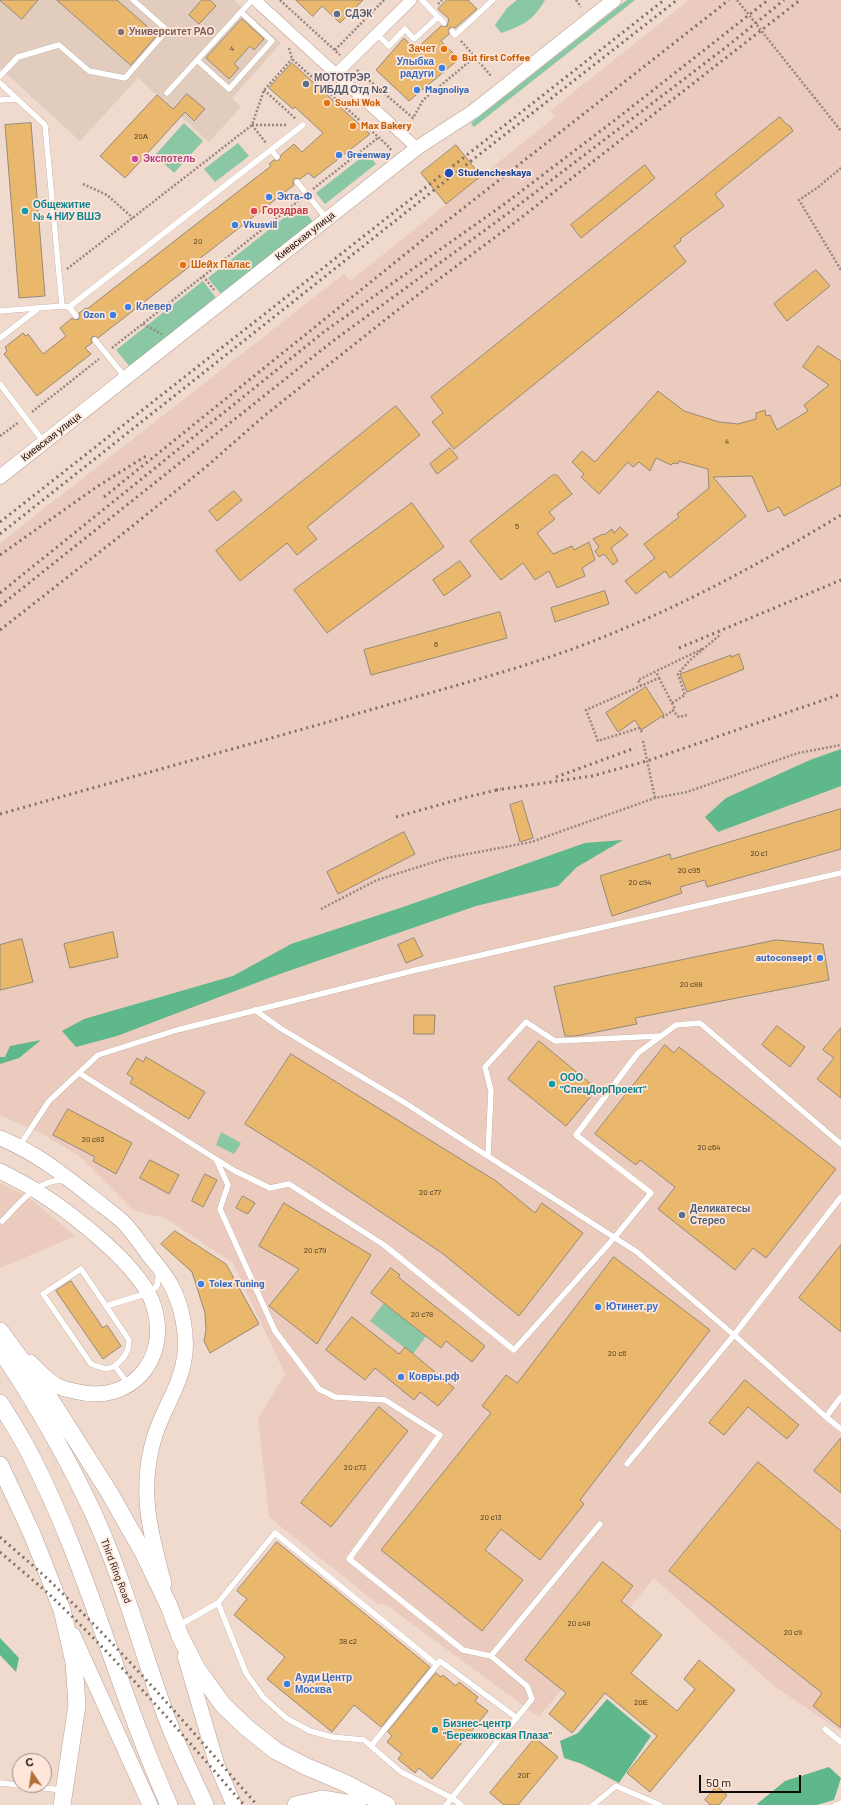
<!DOCTYPE html>
<html>
<head>
<meta charset="utf-8">
<style>
	body { margin:0 }
	#map { position:relative; width:841px; height:1805px; overflow:hidden; background:#f0d9cd; font-family:Barlow,sans-serif }
	canvas { display:block }
	.north { position:absolute; left:12px; top:1753px; width:40px; height:40px; box-sizing:border-box; background:#fee6da; border:1px solid #a08e86; border-radius:50%; rotate:347deg; font-size:11px; font-weight:700; line-height:16px; text-align:center; color:#120a07 }
	.north::after { content:''; display:block; margin:auto; width:14px; height:18px; background:#af6f38; clip-path:polygon(50% 0,100% 100%,50% 72%,0 100%) }
	.scale { position:absolute; left:699px; top:1775px; width:102px; height:18px; box-sizing:border-box; border:2px solid #120a07; border-top:0; padding-left:5px; font-size:12px; line-height:14px; white-space:nowrap; color:#120a07; -webkit-text-stroke:3px #fee6da; paint-order:stroke }
</style>
</head>
<body>
<div id="map">
<canvas width="841" height="1805"></canvas>
<div class="north">С</div>
<div class="scale">50 m</div>
</div>
<script>
const ctx = document.querySelector('canvas').getContext('2d');
ctx.lineJoin = 'round';
function fill(path, color) {
  ctx.fillStyle = color;
  ctx.fill(path, 'evenodd');
}
function stroke(path, color, width, dash) {
  ctx.strokeStyle = color;
  ctx.lineWidth = width;
  ctx.lineCap = dash ? 'butt' : 'round';
  ctx.setLineDash(dash || []);
  ctx.stroke(path);
}
function drawText(font, color, halo, rows, align = 'center') {
  ctx.font = font + ' Barlow,sans-serif';
  ctx.lineWidth = 3.5;
  ctx.setLineDash([]);
  ctx.textBaseline = 'middle';
  ctx.strokeStyle = halo;
  ctx.fillStyle = color;
  for (const [text, x, y, turn = 0] of rows) {
    ctx.save();
    ctx.translate(x, y);
    ctx.rotate((+turn || 0) * Math.PI / 180);
    ctx.textAlign = isNaN(turn) ? turn : align;
    if (halo) ctx.strokeText(text, 0, 0);
    ctx.fillText(text, 0, 0);
    ctx.restore();
  }
}
fill(new Path2D(`
	M 689,0 L 841,0 L 841,1731 L 774,1686 L 654,1578 L 539,1717 L 385,1604 L 379,1605 L 269,1517 L 258,1419 L 285,1374 L 233,1263 L 165,1218 L 134,1211 L 79,1156 L 41,1133 L 0,1115 L 0,543 L 344,274 L 350,281 L 555,117 L 550,111 Z
	M 0,1183 L 27,1196 L 75,1236 L 0,1268 Z`), '#eacbbd');
fill(new Path2D(`
	M 0,0 L 234,0 L 281,43 L 232,98 L 241,107 L 209,142 L 138,78 L 80,141 L 0,68 Z`), '#e1ccbe');
fill(new Path2D(`
	M 517,0 L 545,0 C 534,20 522,26 501,33 L 495,25 L 507,8 Z
	M 627,0 L 635,0 L 474,127 L 471,123 Z
	M 184,123 L 203,141 L 174,173 L 155,155 Z
	M 238,143 L 249,156 L 215,182 L 204,169 Z
	M 367,153 L 376,164 L 325,204 L 316,193 Z
	M 300,205 L 313,222 L 221,294 L 208,278 Z
	M 203,281 L 216,298 L 130,367 L 116,350 Z
	M 221,1132 L 241,1143 L 234,1154 L 216,1145 Z
	M 384,1303 L 426,1336 L 413,1354 L 370,1321 Z`), '#89c7a5');
fill(new Path2D(`
	M 841,749 L 841,786 L 718,832 L 705,817 L 726,798 L 810,760 Z
	M 623,840 L 577,867 L 558,886 L 476,906 L 277,975 L 117,1036 L 76,1047 L 62,1031 L 84,1019 L 233,976 L 291,944 L 406,906 L 585,843 Z
	M 41,1040 L 19,1058 L 0,1064 L 0,1057 L 5,1057 L 10,1046 Z
	M 0,1638 L 19,1658 L 16,1672 L 0,1655 Z
	M 607,1699 L 651,1736 L 619,1783 L 582,1764 L 564,1758 L 560,1741 L 578,1733 Z
	M 829,1767 L 841,1778 L 834,1800 L 817,1805 L 758,1805 L 757,1804 L 785,1781 Z`), '#5fb88b');
const building = new Path2D(`
	M 0,0 L 38,0 L 22,19 Z
	M 57,0 L 117,0 L 157,35 L 131,65 Z
	M 202,0 L 210,0 L 216,6 L 199,24 L 189,15 Z
	M 296,0 L 363,0 L 340,23 L 322,6 L 313,16 Z
	M 447,0 L 468,0 L 477,9 L 455,28 L 449,28 L 449,34 L 441,41 L 459,59 L 409,101 L 376,70 L 404,38 L 415,50 L 441,26 L 447,26 L 449,19 L 438,9 Z
	M 242,19 L 264,39 L 254,50 L 250,46 L 234,64 L 239,68 L 229,79 L 206,58 Z
	M 292,63 L 370,134 L 314,178 L 308,173 L 300,179 L 295,178 L 293,181 L 294,185 L 98,338 L 93,336 L 91,339 L 92,343 L 85,348 L 91,354 L 37,396 L 4,354 L 7,351 L 5,347 L 23,333 L 26,336 L 28,334 L 43,354 L 66,336 L 60,328 L 72,318 L 75,320 L 79,319 L 79,313 L 86,308 L 87,309 L 271,166 L 269,164 L 274,160 L 279,160 L 281,155 L 294,144 L 302,152 L 323,133 L 295,107 L 293,109 L 269,88 Z
	M 187,94 L 205,109 L 194,121 L 185,112 L 125,178 L 100,156 L 157,95 L 173,109 Z
	M 780,117 L 786,124 L 790,126 L 793,131 L 715,194 L 724,206 L 680,239 L 681,241 L 674,246 L 686,262 L 454,449 L 432,422 L 443,413 L 431,397 Z
	M 31,123 L 45,296 L 19,298 L 5,125 Z
	M 456,145 L 481,176 L 446,204 L 421,173 Z
	M 645,165 L 655,178 L 581,238 L 571,225 Z
	M 816,270 L 830,286 L 787,321 L 774,304 Z
	M 818,346 L 841,361 L 841,485 L 784,516 L 779,507 L 768,512 L 752,476 L 713,477 L 746,516 L 670,578 L 665,571 L 636,594 L 625,581 L 655,558 L 644,544 L 679,517 L 677,514 L 709,488 L 708,469 L 679,461 L 678,464 L 673,463 L 671,465 L 656,458 L 650,471 L 639,462 L 633,467 L 628,462 L 599,494 L 581,477 L 584,474 L 572,462 L 582,451 L 595,462 L 658,391 L 684,411 L 719,422 L 738,424 L 756,419 L 756,413 L 765,410 L 766,416 L 770,415 L 777,430 L 808,411 L 804,405 L 829,385 L 803,367 Z
	M 396,406 L 420,435 L 307,527 L 317,539 L 297,555 L 287,543 L 240,581 L 216,551 Z
	M 450,448 L 458,458 L 437,474 L 430,464 Z
	M 553,475 L 557,475 L 572,494 L 549,512 L 555,519 L 537,533 L 553,554 L 572,546 L 574,550 L 589,542 L 595,560 L 582,568 L 585,576 L 557,588 L 549,571 L 535,580 L 523,563 L 501,580 L 470,541 Z
	M 234,491 L 242,500 L 217,521 L 209,511 Z
	M 412,503 L 444,547 L 327,633 L 294,590 Z
	M 620,527 L 628,535 L 611,548 L 618,561 L 613,565 L 604,554 L 599,557 L 595,551 L 599,547 L 593,539 L 603,534 L 604,535 L 612,529 L 614,533 Z
	M 460,561 L 471,576 L 444,596 L 433,580 Z
	M 605,591 L 609,604 L 555,622 L 551,608 Z
	M 500,612 L 507,638 L 371,675 L 364,650 Z
	M 739,654 L 744,669 L 687,692 L 680,674 L 731,655 L 731,657 Z
	M 646,687 L 664,715 L 641,730 L 635,720 L 618,732 L 606,713 Z
	M 522,801 L 533,838 L 520,842 L 510,805 Z
	M 841,809 L 841,849 L 707,887 L 705,880 L 680,887 L 682,893 L 612,916 L 600,876 L 670,854 L 671,859 Z
	M 404,832 L 415,854 L 338,894 L 327,872 Z
	M 113,932 L 118,957 L 70,968 L 64,944 Z
	M 414,938 L 423,956 L 406,963 L 398,945 Z
	M 22,939 L 33,982 L 0,990 L 0,945 Z
	M 776,940 L 823,944 L 829,980 L 635,1018 L 637,1024 L 576,1036 L 565,1036 L 554,987 Z
	M 414,1015 L 435,1015 L 434,1034 L 414,1034 Z
	M 777,1026 L 805,1047 L 790,1067 L 762,1045 Z
	M 841,1028 L 841,1098 L 817,1079 L 834,1058 L 823,1050 Z
	M 539,1041 L 597,1089 L 566,1126 L 508,1079 Z
	M 665,1045 L 674,1053 L 679,1047 L 836,1169 L 766,1258 L 753,1248 L 735,1270 L 658,1209 L 675,1187 L 640,1160 L 636,1165 L 595,1134 Z
	M 291,1054 L 496,1181 L 535,1213 L 542,1203 L 583,1233 L 519,1316 L 442,1253 L 315,1168 L 245,1124 Z
	M 146,1057 L 205,1092 L 189,1119 L 130,1083 L 133,1078 L 127,1074 L 137,1058 L 143,1062 Z
	M 68,1109 L 132,1143 L 116,1174 L 93,1161 L 95,1157 L 53,1135 Z
	M 150,1160 L 179,1175 L 169,1194 L 140,1178 Z
	M 205,1174 L 217,1180 L 203,1207 L 192,1201 Z
	M 243,1196 L 255,1203 L 248,1214 L 236,1208 Z
	M 284,1203 L 371,1255 L 317,1344 L 269,1306 L 299,1269 L 259,1246 Z
	M 175,1231 L 226,1264 L 259,1324 L 210,1353 L 204,1341 L 206,1330 L 205,1313 L 192,1272 L 161,1244 Z
	M 841,1245 L 841,1332 L 799,1298 Z
	M 614,1257 L 710,1330 L 580,1500 L 584,1504 L 540,1560 L 501,1529 L 485,1550 L 523,1580 L 482,1631 L 381,1550 L 491,1413 L 482,1406 L 506,1375 L 517,1383 Z
	M 391,1268 L 400,1275 L 398,1277 L 485,1346 L 472,1362 L 446,1341 L 441,1348 L 371,1293 Z
	M 71,1281 L 103,1328 L 107,1325 L 121,1346 L 103,1359 L 56,1291 Z
	M 352,1317 L 399,1354 L 405,1347 L 454,1388 L 438,1406 L 420,1392 L 414,1400 L 375,1368 L 365,1380 L 326,1350 Z
	M 745,1380 L 799,1425 L 787,1439 L 748,1407 L 724,1435 L 709,1423 Z
	M 379,1407 L 408,1431 L 331,1527 L 301,1503 Z
	M 841,1438 L 841,1493 L 814,1471 Z
	M 758,1462 L 841,1531 L 841,1728 L 813,1706 L 822,1693 L 669,1571 Z
	M 277,1542 L 430,1667 L 381,1727 L 354,1705 L 332,1732 L 267,1679 L 285,1657 L 234,1615 L 247,1599 L 237,1591 Z
	M 603,1562 L 633,1586 L 621,1601 L 662,1635 L 631,1673 L 677,1711 L 695,1689 L 684,1679 L 699,1660 L 735,1690 L 650,1792 L 627,1773 L 657,1736 L 605,1693 L 572,1733 L 549,1714 L 566,1693 L 525,1660 Z
	M 436,1673 L 441,1677 L 443,1675 L 456,1686 L 459,1682 L 478,1697 L 475,1701 L 488,1711 L 432,1779 L 419,1768 L 415,1773 L 398,1759 L 402,1754 L 387,1742 L 392,1736 L 388,1732 Z
	M 535,1738 L 558,1757 L 518,1805 L 504,1805 L 490,1793 Z
	M 717,1786 L 727,1795 L 719,1805 L 710,1805 L 705,1800 Z`);
fill(building, '#eab86d');
stroke(building, '#968977', 1);
const service = new Path2D(`
	M 422,0 L 444,23
	M 452,31 L 455,35 L 493,0
	M 377,34 L 389,46 L 405,29 L 414,39 L 438,17
	M 197,60 L 229,89 L 272,41 L 241,12
	M 0,76 L 18,57 L 59,45 L 89,71 L 125,78 L 167,30 L 133,0
	M 0,83 L 45,125 L 62,306
	M 167,93 L 252,0
	M 0,100 L 17,99
	M 271,150 L 277,157
	M 297,182 L 327,219
	M 69,307 L 303,125
	M 0,311 L 62,306 L 69,307 L 76,316
	M 0,338 L 39,308
	M 95,340 L 125,377
	M 0,384 L 43,441
	M 255,1010 L 280,1028 L 402,1101 L 637,1252 L 734,1335 L 841,1197
	M 79,1073 L 235,1171 L 270,1188 L 289,1184 L 384,1245 L 514,1350 L 614,1238 L 651,1193 L 576,1135 L 638,1053 L 676,1025 L 700,1023 L 841,1144
	M 20,1145 L 49,1101 L 98,1055 L 177,1030 L 416,970 L 841,873
	M 488,1156 L 491,1091 L 485,1067 L 526,1022 L 555,1041 L 661,1036
	M 216,1159 L 228,1185 L 220,1209 L 275,1331 L 319,1389 L 335,1397 L 385,1400 L 440,1435 L 349,1559 L 463,1650 L 491,1656
	M 2,1221 C 19,1204 39,1177 66,1181
	M 81,1269 L 129,1340 L 128,1349 L 124,1357 L 115,1366 L 106,1369 L 91,1364 L 43,1294 Z
	M 106,1306 L 148,1293 L 157,1286 L 159,1272
	M 115,1366 L 128,1384
	M 826,1417 L 841,1397
	M 627,1464 L 734,1335 L 826,1417 L 841,1429
	M 218,1603 L 275,1533 L 437,1665
	M 178,1626 L 218,1603 L 246,1673 L 263,1697 L 286,1718 L 310,1731 L 332,1737 L 364,1740 L 401,1772 L 452,1798 L 461,1805
	M 825,1729 L 841,1742
	M 371,1746 L 440,1661 L 517,1718
	M 0,1783 L 62,1790
	M 446,1805 L 532,1699 L 527,1686 L 491,1656 L 600,1524
	M 593,1805 L 616,1786 L 660,1805
	M 835,1805 L 841,1803`);
const minor = new Path2D(`
	M 255,0 L 417,148
	M 336,74 L 411,0`);
const tertiary = new Path2D(`
	M 0,477 L 417,148 L 474,111 L 614,0`);
const secondary = new Path2D(`
	M 0,1138 C 35,1152 64,1175 93,1198 C 103,1206 113,1213 122,1221 C 132,1231 140,1243 148,1254 C 157,1265 167,1276 173,1289 C 182,1308 187,1332 185,1353 C 182,1384 164,1407 155,1435 C 138,1489 150,1532 164,1584
	M 0,1171 C 11,1177 24,1183 35,1190 C 70,1212 143,1267 154,1307 C 170,1360 130,1406 74,1391 C 70,1390 64,1389 60,1387 C 48,1382 39,1371 30,1362
	M 73,1635 L 150,1805
	M 185,1656 L 217,1765 L 234,1805`);
const primary = new Path2D(`
	M 0,1331 L 50,1399 L 109,1492 L 143,1552 L 169,1606 L 180,1636 L 197,1669 L 223,1705 L 246,1727 L 276,1751 L 305,1766 L 345,1783 L 387,1805
	M 0,1349 C 36,1403 68,1458 95,1517 C 122,1577 139,1640 161,1702 C 172,1737 190,1771 205,1805
	M 0,1403 C 11,1421 23,1439 32,1458 C 89,1569 118,1692 169,1805
	M 0,1465 L 32,1534 L 62,1610 L 74,1662 L 77,1705 L 62,1805
	M 296,1805 L 322,1799 L 358,1805`);
stroke(service, '#b6a096', 6);
stroke(minor, '#b6a096', 12);
stroke(tertiary, '#b6a096', 15);
stroke(secondary, '#b6a096', 16);
stroke(primary, '#b6a096', 18);
stroke(new Path2D(`
	M 280,0 L 340,55
	M 576,0 L 581,7
	M 438,4 L 442,0
	M 461,41 L 475,57
	M 289,48 L 292,59 L 387,145 L 392,151
	M 335,50 L 384,0
	M 357,70 L 413,118 L 423,100 L 475,57 L 491,76
	M 264,90 L 296,119
	M 252,125 L 287,125
	M 252,125 L 266,143
	M 841,168 L 817,188 L 799,200 L 841,270
	M 83,184 L 107,195 L 133,218
	M 313,189 L 379,137
	M 67,269 L 252,125 L 264,90 L 292,59
	M 203,276 L 215,291
	M 143,324 L 162,334
	M 112,348 L 301,199
	M 32,412 L 99,359
	M 0,436 L 19,422
	M 659,678 L 675,709 L 662,718
	M 641,686 L 638,680 L 704,648
	M 672,703 L 685,695 L 678,674 L 689,661 L 721,634
	M 672,710 L 679,717 L 687,715
	M 642,732 L 639,728 L 598,741 L 586,710 L 659,678 L 656,672
	M 643,741 L 655,798
	M 321,909 L 377,880 L 447,858 L 531,842 L 655,798 L 687,792 L 798,753 L 841,745`), '#98877e', 2.5, [2, 2]);
stroke(service, '#fff', 5.5);
stroke(minor, '#fff', 11);
stroke(tertiary, '#fff', 14);
stroke(secondary, '#fff', 15);
stroke(primary, '#fff', 17);
stroke(new Path2D(`
	M 104,497 L 429,235 L 729,0
	M 0,522 L 664,0
	M 0,534 L 448,179 L 677,0
	M 0,555 L 98,486 L 149,454
	M 0,593 L 325,331 L 503,205 L 615,120 L 768,0
	M 0,606 L 333,341 L 507,214 L 730,44 L 784,0
	M 0,630 L 115,540 L 207,466 L 264,416 L 395,312 L 522,217 L 800,0
	M 679,648 L 841,580
	M 556,777 L 635,748
	M 496,790 L 592,776 L 647,761 L 841,694
	M 0,814 C 131,777 263,741 394,703 C 468,682 542,663 613,633 C 692,601 768,559 841,515
	M 396,817 L 467,797 L 501,789
	M 0,1537 C 19,1554 39,1570 57,1588 C 128,1656 192,1731 257,1805
	M 0,1552 C 17,1567 36,1582 53,1598 C 121,1663 182,1734 244,1805`), '#7f7068', 3, [2, 4]);
stroke(new Path2D(`
	M 737,0 L 841,131`), '#98877e', 2.5, [2, 2]);
for (const [x, y, r, color] of [
	[337,14,4,"#5c6f8a"],
	[121,32,4,"#8d6e63"],
	[444,49,4,"#e8710a"],
	[454,58,4,"#e8710a"],
	[442,68,4,"#3f7fe0"],
	[306,84,4,"#5c6f8a"],
	[417,90,4,"#3f7fe0"],
	[327,103,4,"#e8710a"],
	[353,126,4,"#e8710a"],
	[339,155,4,"#3f7fe0"],
	[135,159,4,"#d1479c"],
	[449,173,5,"#1a4fb4"],
	[269,197,4,"#3f7fe0"],
	[25,211,4,"#0f9aa8"],
	[254,211,4,"#e0444e"],
	[235,225,4,"#3f7fe0"],
	[183,265,4,"#e8710a"],
	[128,307,4,"#3f7fe0"],
	[113,315,4,"#3f7fe0"],
	[820,958,4,"#3f7fe0"],
	[552,1084,4,"#0f9aa8"],
	[682,1215,4,"#5c6f8a"],
	[201,1284,4,"#3f7fe0"],
	[598,1307,4,"#3f7fe0"],
	[401,1377,4,"#3f7fe0"],
	[287,1684,4,"#3f7fe0"],
	[435,1730,4,"#0f9aa8"]
]) {
  const dot = new Path2D();
  dot.arc(x, y, r, 0, 2 * Math.PI);
  ctx.fillStyle = color;
  ctx.fill(dot);
  stroke(dot, '#fee6da', 1.5);
}
drawText('8px', '#483620', null, [
	["4",232,48],
	["20А",141,136],
	["20",198,241],
	["4",727,441],
	["5",517,526],
	["6",436,644],
	["20 с1",759,853],
	["20 с95",689,870],
	["20 с94",640,882],
	["20 с88",691,984],
	["20 с83",93,1139],
	["20 с64",709,1147],
	["20 с77",430,1192],
	["20 с79",315,1250],
	["20 с78",422,1314],
	["20 с6",617,1353],
	["20 с73",355,1467],
	["20 с13",491,1517],
	["20 с48",579,1623],
	["20 с9",793,1632],
	["38 с2",348,1641],
	["20Е",641,1702],
	["20Г",524,1775]
]);
drawText('bold 10px', '#4e5e75', '#fee6da', [
	["СДЭК",345,14],
	["МОТОТРЭР",314,78],
	["ГИБДД Отд №2",314,90],
	["Деликатесы",690,1209],
	["Стерео",690,1221]
], 'left');
drawText('bold 10px', '#785e54', '#fee6da', [
	["Университет РАО",129,32]
], 'left');
drawText('bold 10px', '#c56008', '#fee6da', [
	["Зачет",436,49,"right"],
	["But first Coffee",462,58],
	["Sushi Wok",335,103],
	["Max Bakery",361,126],
	["Шейх Палас",191,265]
], 'left');
drawText('bold 10px', '#366cbe', '#fee6da', [
	["Улыбка",434,62,"right"],
	["радуги",434,74,"right"],
	["Magnoliya",425,90],
	["Greenway",347,155],
	["Экта-Ф",277,197],
	["Vkusvill",243,225],
	["Клевер",136,307],
	["Ozon",105,315,"right"],
	["autoconsept",812,958,"right"],
	["Tolex Tuning",209,1284],
	["Ютинет.ру",606,1307],
	["Ковры.рф",409,1377],
	["Ауди Центр",295,1678],
	["Москва",295,1690]
], 'left');
drawText('bold 10px', '#b23c85', '#fee6da', [
	["Экспотель",143,159]
], 'left');
drawText('bold 10px', '#164399', '#fee6da', [
	["Studencheskaya",458,173]
], 'left');
drawText('bold 10px', '#0d838f', '#fee6da', [
	["Общежитие",33,205],
	["№ 4 НИУ ВШЭ",33,217],
	["ООО",560,1078],
	["\"СпецДорПроект\"",560,1090],
	["Бизнес-центр",443,1724],
	["\"Бережковская Плаза\"",443,1736]
], 'left');
drawText('bold 10px', '#be3a42', '#fee6da', [
	["Горздрав",262,211]
], 'left');
drawText('10px', '#120a07', '#fee6da', [
	["Киевская улица",305,236,-38],
	["Киевская улица",51,437,-38],
	["Third Ring Road",116,1571,69]
]);
</script>
</body>
</html>
